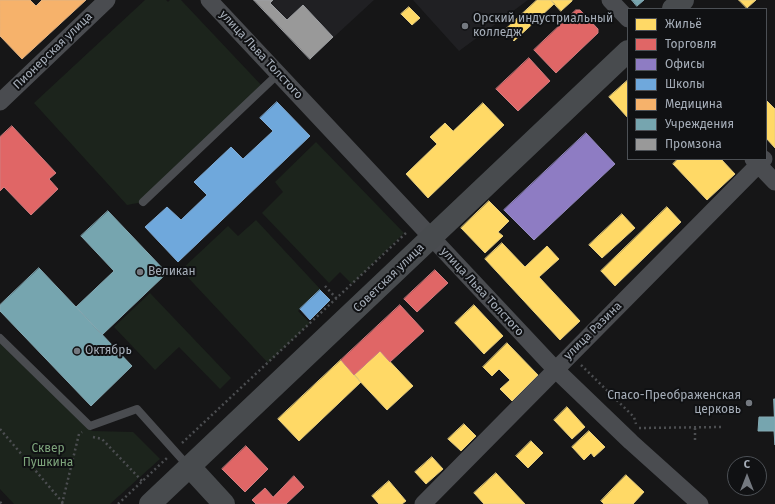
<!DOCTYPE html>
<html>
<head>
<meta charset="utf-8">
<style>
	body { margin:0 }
	#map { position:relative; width:775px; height:504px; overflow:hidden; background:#161617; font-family:"Fira Sans",sans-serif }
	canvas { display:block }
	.legend { position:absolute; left:627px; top:8px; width:140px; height:152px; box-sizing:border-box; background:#101113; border:1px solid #4c5055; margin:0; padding:5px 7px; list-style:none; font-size:12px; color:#a6aeb9 }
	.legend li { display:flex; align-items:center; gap:8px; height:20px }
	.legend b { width:20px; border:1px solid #4c5055 }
	.north { position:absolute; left:727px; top:456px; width:40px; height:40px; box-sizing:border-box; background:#101113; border:1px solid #4c5055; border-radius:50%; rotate:0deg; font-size:11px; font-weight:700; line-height:16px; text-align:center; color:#a6aeb9 }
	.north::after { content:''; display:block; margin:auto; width:14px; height:18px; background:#747980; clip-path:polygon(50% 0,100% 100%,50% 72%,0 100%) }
</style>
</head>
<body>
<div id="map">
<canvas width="775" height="504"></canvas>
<ul class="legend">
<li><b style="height:11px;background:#ffd966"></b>Жильё</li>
<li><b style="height:11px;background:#e06666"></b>Торговля</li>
<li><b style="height:11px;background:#8e7cc3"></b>Офисы</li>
<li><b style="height:11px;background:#6fa8dc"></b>Школы</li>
<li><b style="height:11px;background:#f6b26b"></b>Медицина</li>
<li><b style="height:11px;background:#76a5af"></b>Учреждения</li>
<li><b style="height:11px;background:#999"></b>Промзона</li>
</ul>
<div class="north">С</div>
</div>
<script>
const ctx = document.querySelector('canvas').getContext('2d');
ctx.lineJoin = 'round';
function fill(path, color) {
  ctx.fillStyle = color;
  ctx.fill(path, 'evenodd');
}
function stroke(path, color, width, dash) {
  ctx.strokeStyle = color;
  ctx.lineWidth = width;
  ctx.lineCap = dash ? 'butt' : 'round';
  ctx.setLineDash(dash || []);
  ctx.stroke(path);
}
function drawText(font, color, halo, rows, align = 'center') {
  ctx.font = font + ' "Fira Sans",sans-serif';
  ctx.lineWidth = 4;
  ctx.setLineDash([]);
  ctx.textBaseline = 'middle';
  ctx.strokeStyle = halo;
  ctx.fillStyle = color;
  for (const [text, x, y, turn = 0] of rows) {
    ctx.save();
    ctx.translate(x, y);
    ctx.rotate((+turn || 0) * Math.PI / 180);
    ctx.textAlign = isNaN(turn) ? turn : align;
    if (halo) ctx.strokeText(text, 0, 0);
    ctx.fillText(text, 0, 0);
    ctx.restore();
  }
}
fill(new Path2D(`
	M 254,0 L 374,0 L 310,59 Z
	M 413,0 L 528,0 L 459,51 Z`), '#202023');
fill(new Path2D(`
	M 145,0 L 166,0 L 168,2 L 170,0 L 181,0 L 264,88 L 143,202 L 127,205 L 34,103 Z
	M 316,142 L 404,233 L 352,284 L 340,272 L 329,283 L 262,213 L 283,192 L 275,182 Z
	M 256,220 L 321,290 L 298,311 L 310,323 L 268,363 L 181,270 L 228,226 L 238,236 Z
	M 150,293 L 231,378 L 220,389 L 179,347 L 155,370 L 114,327 Z
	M 0,343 L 92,431 L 133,432 L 160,459 L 110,504 L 14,504 L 0,489 Z`), '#1c241c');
const homes = new Path2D(`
	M 537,0 L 551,0 L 554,4 L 514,41 L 504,31 Z
	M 551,0 L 572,0 L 572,1 L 561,11 Z
	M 739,0 L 756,0 L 747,8 Z
	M 409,7 L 420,18 L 412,25 L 401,14 Z
	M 628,80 L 628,118 L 609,97 Z
	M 766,100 L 775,109 L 775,148 L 766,138 Z
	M 483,103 L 504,125 L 428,198 L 406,174 L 437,144 L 430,137 L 445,123 L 453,131 Z
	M 678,159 L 721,159 L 735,174 L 707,200 L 673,164 Z
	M 489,201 L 509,221 L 498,232 L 503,236 L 485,253 L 461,228 Z
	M 667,207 L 681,222 L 615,286 L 601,271 Z
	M 622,214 L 635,228 L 602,258 L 589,245 Z
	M 502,243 L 525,267 L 547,246 L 559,259 L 539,277 L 580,321 L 560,340 L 485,259 Z
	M 474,305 L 503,336 L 484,354 L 455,323 Z
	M 507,343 L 538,375 L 512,401 L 500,389 L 510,380 L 499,369 L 492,376 L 483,367 Z
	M 380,351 L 413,386 L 387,410 L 354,375 Z
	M 341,360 L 361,382 L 299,441 L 278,419 Z
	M 567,407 L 585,427 L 572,439 L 554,420 Z
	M 464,424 L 476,436 L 461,451 L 448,439 Z
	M 589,431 L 605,447 L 594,457 L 591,453 L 584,460 L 572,447 Z
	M 531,441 L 543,453 L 528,468 L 516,456 Z
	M 432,457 L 443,469 L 426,484 L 415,472 Z
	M 496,473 L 525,504 L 484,504 L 474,493 Z
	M 626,475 L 644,492 L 633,504 L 604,504 L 601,501 Z
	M 389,481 L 406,501 L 402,504 L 379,504 L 372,496 Z`);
fill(homes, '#ffd966');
stroke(homes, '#e4cc7f', 1);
const shops = new Path2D(`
	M 576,10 L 580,10 L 598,29 L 598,33 L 556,73 L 534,50 Z
	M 529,58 L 550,81 L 518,111 L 496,89 Z
	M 12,126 L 56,173 L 49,179 L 58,189 L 31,215 L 4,187 L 0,191 L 0,137 Z
	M 435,270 L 448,283 L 417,312 L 404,299 Z
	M 400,305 L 424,331 L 390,362 L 380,351 L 354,375 L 341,360 Z
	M 246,446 L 268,469 L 245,492 L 222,469 Z
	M 294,476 L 304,487 L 286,504 L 256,504 L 252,500 L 265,488 L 273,497 Z`);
fill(shops, '#e06666');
stroke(shops, '#cf7c7f', 1);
const offices = new Path2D(`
	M 586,133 L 615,164 L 534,240 L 504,210 Z`);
fill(offices, '#8e7cc3');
stroke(offices, '#958bc0', 1);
const schools = new Path2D(`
	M 277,102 L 310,136 L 178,262 L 145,227 L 167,207 L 181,220 L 207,195 L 194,182 L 231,147 L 243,159 L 273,131 L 260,118 Z
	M 320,290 L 330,300 L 310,320 L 300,309 Z`);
fill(schools, '#6fa8dc');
stroke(schools, '#80aad2', 1);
const health = new Path2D(`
	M 0,0 L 30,0 L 36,6 L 42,0 L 86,0 L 22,59 L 0,36 Z`);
fill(health, '#f6b26b');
stroke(health, '#deb182', 1);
const public = new Path2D(`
	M 632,0 L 644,0 L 637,6 Z
	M 108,211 L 167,273 L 102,335 L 76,307 L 114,271 L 81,236 Z
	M 39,268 L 132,366 L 91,406 L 0,311 L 0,305 Z
	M 774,399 L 775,399 L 775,445 L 774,431 L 758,431 L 759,417 L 774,417 Z`);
fill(public, '#76a5af');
stroke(public, '#84a8b2', 1);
const industry = new Path2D(`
	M 254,0 L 273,0 L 270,3 L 287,20 L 303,5 L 333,37 L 310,59 Z`);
fill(industry, '#999');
stroke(industry, '#9d9fa3', 1);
stroke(new Path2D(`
	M 325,286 L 337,299
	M 581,365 L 634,417 L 636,424
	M 639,428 L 722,427
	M 695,428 L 695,440
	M 0,429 L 64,504
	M 93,437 L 102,439 L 143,482
	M 182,443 L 406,233
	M 0,502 L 2,504
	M 62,504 L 79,434 L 82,432
	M 118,504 L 167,458`), '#4c4e51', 2.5, [2, 3]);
stroke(new Path2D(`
	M 143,202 L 278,74
	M 0,338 L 90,426 L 137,409 L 189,467`), '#4a4c50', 8);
stroke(new Path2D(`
	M 209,0 L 555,369 L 631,442 L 700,504
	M 610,0 L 628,19
	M 0,102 L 107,0
	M 753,159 L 775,182
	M 423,504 L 764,159`), '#4a4c50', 17);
stroke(new Path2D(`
	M 673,9 L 683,0
	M 190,467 L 224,504
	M 150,504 L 628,51`), '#484b4e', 22);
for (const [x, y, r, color] of [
	[465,26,4,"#747980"],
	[140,272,4,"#747980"],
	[77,351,4,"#747980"],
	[749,403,4,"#747980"]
]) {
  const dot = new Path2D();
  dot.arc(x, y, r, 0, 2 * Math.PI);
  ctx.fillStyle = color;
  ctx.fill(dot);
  stroke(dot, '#101113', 1.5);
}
drawText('12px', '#a6aeb9', '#101113', [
	["Орский индустриальный",473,19],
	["колледж",473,33],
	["Великан",148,272],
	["Октябрь",85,351],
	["Спасо-Преображенская",741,396,"right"],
	["церковь",741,410,"right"]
], 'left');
drawText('12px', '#a6aeb9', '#101113', [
	["Пионерская улица",53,51,-44],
	["улица Льва Толстого",261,55,47],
	["Советская улица",389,278,-44],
	["улица Льва Толстого",482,292,47],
	["улица Разина",593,331,-45]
]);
drawText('12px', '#7ea57c', '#101113', [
	["Сквер",48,449],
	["Пушкина",48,463]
]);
</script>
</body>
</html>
